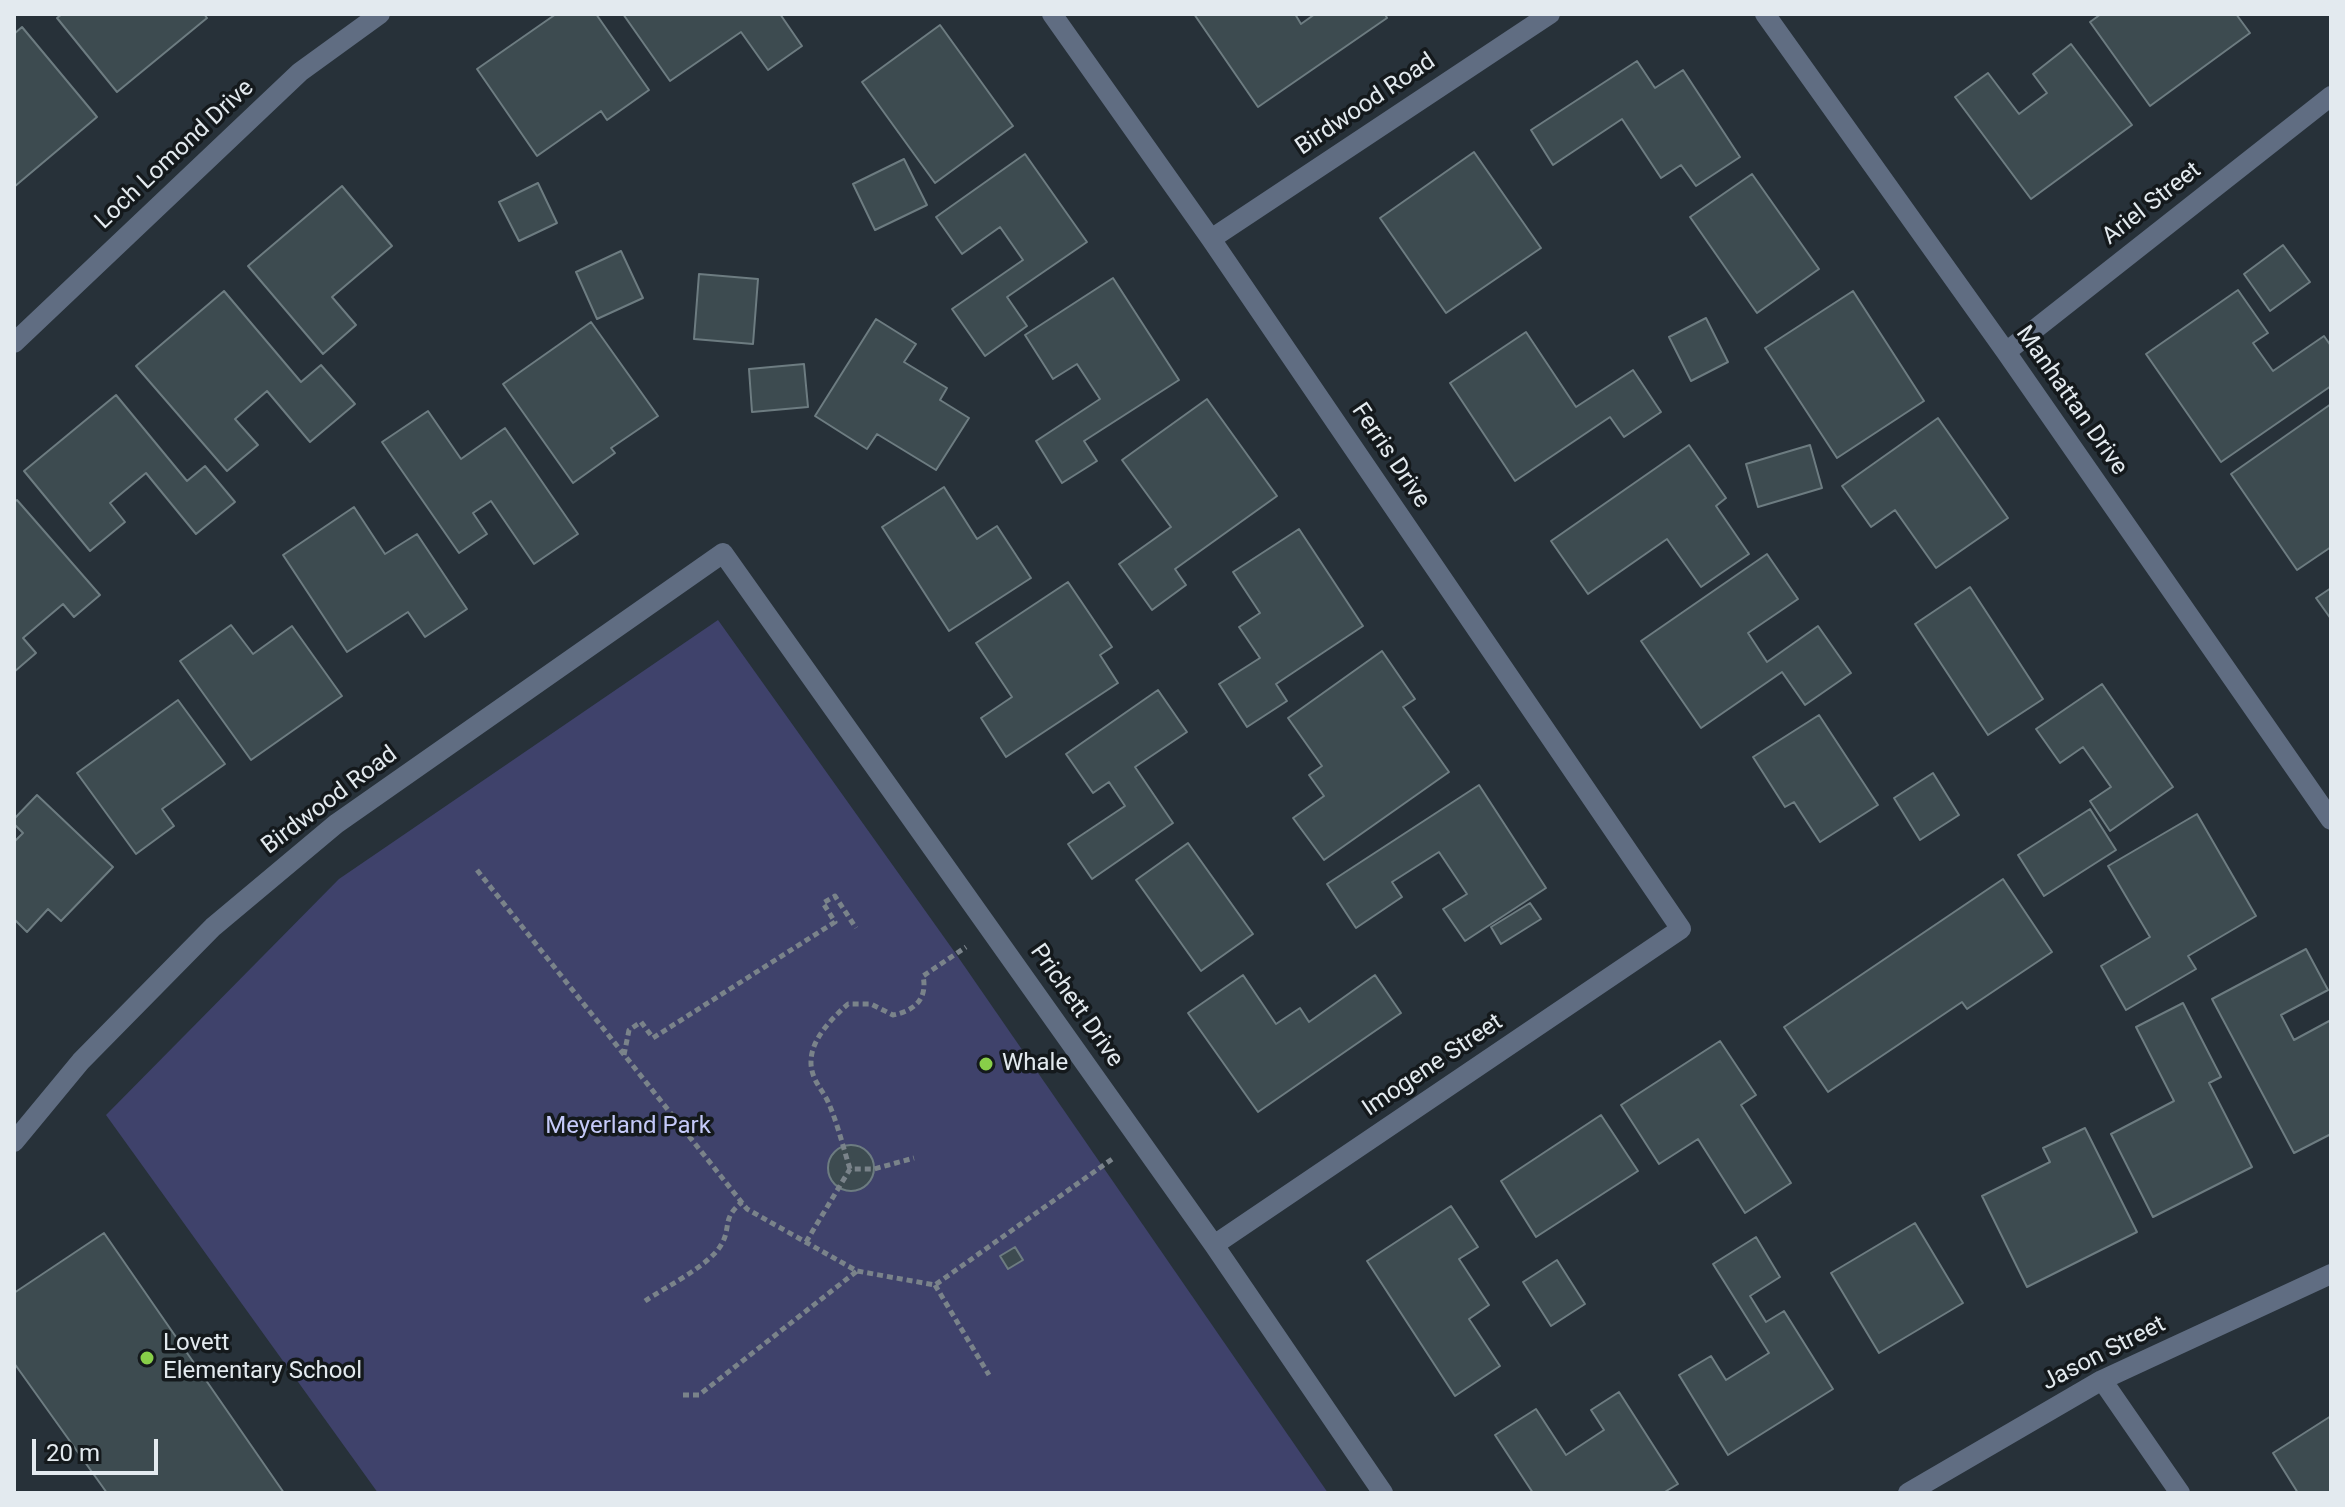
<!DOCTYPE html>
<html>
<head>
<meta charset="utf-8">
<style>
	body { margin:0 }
	#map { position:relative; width:2345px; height:1507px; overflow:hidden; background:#273139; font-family:Roboto,sans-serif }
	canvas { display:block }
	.frame { position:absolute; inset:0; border:16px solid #e3eaef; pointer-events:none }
	.scale { position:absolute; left:32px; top:1439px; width:126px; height:36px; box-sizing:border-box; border:4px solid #e3eaef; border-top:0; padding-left:10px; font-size:24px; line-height:28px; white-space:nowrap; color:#e3eaef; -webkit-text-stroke:6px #14191c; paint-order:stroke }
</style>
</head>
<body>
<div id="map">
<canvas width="2345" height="1507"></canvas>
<div class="frame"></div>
<div class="scale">20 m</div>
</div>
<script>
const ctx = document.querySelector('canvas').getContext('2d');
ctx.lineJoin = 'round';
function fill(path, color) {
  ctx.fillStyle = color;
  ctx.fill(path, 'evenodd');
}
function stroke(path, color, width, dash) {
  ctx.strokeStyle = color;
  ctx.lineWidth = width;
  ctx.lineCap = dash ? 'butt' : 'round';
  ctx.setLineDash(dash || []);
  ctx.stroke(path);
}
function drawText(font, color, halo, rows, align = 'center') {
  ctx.font = font + ' Roboto,sans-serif';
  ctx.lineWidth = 7;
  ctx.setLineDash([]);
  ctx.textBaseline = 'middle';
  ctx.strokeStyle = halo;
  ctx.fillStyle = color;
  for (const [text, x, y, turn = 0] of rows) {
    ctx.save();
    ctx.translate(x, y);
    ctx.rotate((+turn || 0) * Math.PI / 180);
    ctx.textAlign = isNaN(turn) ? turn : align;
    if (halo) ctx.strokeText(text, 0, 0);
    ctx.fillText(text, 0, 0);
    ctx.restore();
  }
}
fill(new Path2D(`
	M 718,620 L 956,954 L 1328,1493 L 378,1493 L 106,1115 L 339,879 Z`), '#3f426b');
const building = new Path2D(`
	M 62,14 L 204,14 L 207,18 L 117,92 L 57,18 Z
	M 556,14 L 596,14 L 649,90 L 607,120 L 601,111 L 537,156 L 477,69 Z
	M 623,14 L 780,14 L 802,46 L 768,70 L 741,32 L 670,81 Z
	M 1194,14 L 1295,14 L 1301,24 L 1315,14 L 1385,14 L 1387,18 L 1258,107 Z
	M 2101,14 L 2236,14 L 2250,33 L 2150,106 L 2090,22 Z
	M 940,25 L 1013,126 L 935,183 L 862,82 Z
	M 22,27 L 97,117 L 14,187 L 14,34 Z
	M 2071,44 L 2132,125 L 2031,199 L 1955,97 L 1988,73 L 2019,114 L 2047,93 L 2033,74 Z
	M 1637,61 L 1655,88 L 1683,70 L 1740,157 L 1696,186 L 1681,165 L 1661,178 L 1622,119 L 1553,165 L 1531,130 Z
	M 1474,152 L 1541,248 L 1446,313 L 1380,218 Z
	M 1025,154 L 1087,242 L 1007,297 L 1027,326 L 985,356 L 952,309 L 1023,260 L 1000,227 L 962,254 L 936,217 Z
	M 904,159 L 927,205 L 875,230 L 853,184 Z
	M 1752,174 L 1819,269 L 1757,313 L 1690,217 Z
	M 538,183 L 557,223 L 519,241 L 499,202 Z
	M 342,186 L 392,246 L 332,297 L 356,325 L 323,354 L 248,266 Z
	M 2283,245 L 2310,282 L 2270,311 L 2244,274 Z
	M 621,251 L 643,298 L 597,319 L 576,272 Z
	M 699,274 L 758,279 L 753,344 L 694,339 Z
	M 1113,278 L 1179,380 L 1084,441 L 1097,461 L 1062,483 L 1036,441 L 1100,399 L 1077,364 L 1053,379 L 1025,335 Z
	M 2238,290 L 2268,333 L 2253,343 L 2273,371 L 2324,336 L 2331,346 L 2331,386 L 2221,462 L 2146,354 Z
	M 224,291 L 301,382 L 321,365 L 355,404 L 310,442 L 267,391 L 235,419 L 258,445 L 227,471 L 136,366 Z
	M 1853,291 L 1924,401 L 1837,458 L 1765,348 Z
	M 1706,318 L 1728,362 L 1691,381 L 1669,337 Z
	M 876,319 L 916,344 L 904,362 L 947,388 L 940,400 L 969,418 L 936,470 L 877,434 L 867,449 L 815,416 Z
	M 591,322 L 658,416 L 611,448 L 615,453 L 573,483 L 503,384 Z
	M 1526,332 L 1576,407 L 1633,370 L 1661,412 L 1624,437 L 1610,417 L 1515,481 L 1450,383 Z
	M 804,364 L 808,407 L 752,412 L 749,369 Z
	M 116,395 L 187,481 L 205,466 L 235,502 L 196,534 L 146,473 L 110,503 L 125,522 L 90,551 L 24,471 Z
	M 1207,399 L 1277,496 L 1175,569 L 1186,585 L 1152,610 L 1119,564 L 1171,527 L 1122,460 Z
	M 2331,404 L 2331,547 L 2297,570 L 2231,474 Z
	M 428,411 L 461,459 L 505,428 L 578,534 L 534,564 L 491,501 L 473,513 L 487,534 L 459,553 L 382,442 Z
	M 1938,418 L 2008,518 L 1936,568 L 1895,510 L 1871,527 L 1842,486 Z
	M 1689,445 L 1726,498 L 1716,506 L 1749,554 L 1701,587 L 1667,539 L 1588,594 L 1551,541 Z
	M 1810,445 L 1822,488 L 1758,507 L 1746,464 Z
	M 944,487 L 977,539 L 997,526 L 1031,578 L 949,631 L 882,527 Z
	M 17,500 L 100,595 L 74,617 L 63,604 L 23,638 L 36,653 L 14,672 L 14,502 Z
	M 354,507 L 385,554 L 417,534 L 467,609 L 425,637 L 408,612 L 347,652 L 283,555 Z
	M 1299,529 L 1363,626 L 1276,684 L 1287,701 L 1247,727 L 1219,684 L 1260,658 L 1239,627 L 1260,613 L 1233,572 Z
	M 1767,554 L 1798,599 L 1748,633 L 1767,662 L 1818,626 L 1851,673 L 1805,705 L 1782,672 L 1701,728 L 1641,641 Z
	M 1068,582 L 1112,647 L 1100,655 L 1118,683 L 1006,757 L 981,718 L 1012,697 L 976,643 Z
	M 1970,587 L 2043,699 L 1988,735 L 1915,624 Z
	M 2331,588 L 2331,619 L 2316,598 Z
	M 231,625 L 253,654 L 292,626 L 342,696 L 251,760 L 180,661 Z
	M 1382,651 L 1415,699 L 1403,707 L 1449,772 L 1324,860 L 1293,818 L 1324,796 L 1309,775 L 1322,766 L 1288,718 Z
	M 2102,684 L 2173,787 L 2110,831 L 2090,801 L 2111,787 L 2083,747 L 2060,763 L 2036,729 Z
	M 1158,690 L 1187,732 L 1135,767 L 1173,823 L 1092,879 L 1068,844 L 1125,806 L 1109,782 L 1093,793 L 1066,754 Z
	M 178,700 L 225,764 L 162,809 L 174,826 L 136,854 L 77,773 Z
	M 1819,715 L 1878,805 L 1820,842 L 1794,802 L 1785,807 L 1753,757 Z
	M 1933,773 L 1959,815 L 1920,840 L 1894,798 Z
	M 1479,785 L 1546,888 L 1465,941 L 1443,909 L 1467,894 L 1439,852 L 1392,882 L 1402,897 L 1356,928 L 1327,884 Z
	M 37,795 L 113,867 L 61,921 L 48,909 L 27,932 L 14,919 L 14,842 L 23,833 L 14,824 L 14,819 Z
	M 2090,809 L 2116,850 L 2044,896 L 2018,855 Z
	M 2197,814 L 2256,916 L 2188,956 L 2196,969 L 2126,1010 L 2101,966 L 2150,937 L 2108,866 Z
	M 1188,843 L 1253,934 L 1201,971 L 1136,880 Z
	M 2003,879 L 2052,952 L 1967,1009 L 1962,1002 L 1828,1092 L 1784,1027 Z
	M 1530,903 L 1541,919 L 1501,944 L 1491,927 Z
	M 2306,949 L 2328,990 L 2281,1015 L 2294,1040 L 2331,1020 L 2331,1134 L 2294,1153 L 2212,999 Z
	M 1243,975 L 1276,1024 L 1300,1008 L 1309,1022 L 1375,975 L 1401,1013 L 1258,1112 L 1188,1013 Z
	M 2183,1003 L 2221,1077 L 2209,1083 L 2252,1167 L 2153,1217 L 2111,1134 L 2174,1101 L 2136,1027 Z
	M 1720,1041 L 1756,1095 L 1741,1105 L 1791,1183 L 1745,1213 L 1698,1139 L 1659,1164 L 1621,1105 Z
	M 1601,1115 L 1638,1171 L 1536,1237 L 1501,1181 Z
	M 2085,1128 L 2137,1232 L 2027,1287 L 1982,1196 L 2050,1162 L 2043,1148 Z
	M828 1168a23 23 0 1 1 46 0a23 23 0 1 1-46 0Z
	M 1451,1206 L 1478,1247 L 1459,1259 L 1489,1305 L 1469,1319 L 1500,1366 L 1455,1396 L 1367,1261 Z
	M 1915,1223 L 1963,1303 L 1879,1353 L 1831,1273 Z
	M 104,1233 L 284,1493 L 107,1493 L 14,1363 L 14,1293 Z
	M 1756,1237 L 1780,1277 L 1750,1296 L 1766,1322 L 1784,1311 L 1833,1389 L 1728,1455 L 1679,1375 L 1711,1356 L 1726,1380 L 1769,1353 L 1713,1264 Z
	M 1015,1247 L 1023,1260 L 1008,1269 L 1000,1256 Z
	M 1557,1260 L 1585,1304 L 1551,1326 L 1523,1282 Z
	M 1619,1392 L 1678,1484 L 1663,1493 L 1533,1493 L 1495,1435 L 1536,1409 L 1566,1455 L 1604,1430 L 1591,1410 Z
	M 2331,1416 L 2331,1493 L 2298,1493 L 2273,1453 Z`);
fill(building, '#3d4b50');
stroke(building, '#6d7c81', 2);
stroke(new Path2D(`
	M 477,870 L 747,1209 L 857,1271 L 935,1285 L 1115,1157
	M 624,1055 L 629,1030 L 641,1022 L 653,1038 L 835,922 L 823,903 L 835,896 L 856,928
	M 850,1169 C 843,1147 838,1125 829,1104 C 825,1094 818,1087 814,1077 C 802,1048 828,1022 848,1004 L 871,1004 L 893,1015 C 914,1011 928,999 923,976 L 966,947
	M 806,1242 L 850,1169 L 874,1169 L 914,1158
	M 935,1285 L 989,1375
	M 645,1301 C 664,1288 710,1265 721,1245 C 732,1227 721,1219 742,1202
	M 683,1395 L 699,1395 L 857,1271`), '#7a838a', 5, [6, 4]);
stroke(new Path2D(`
	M 1052,14 L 1211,239 L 1681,929 L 1214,1245
	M 1765,14 L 2006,352 L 2331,820
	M 1211,239 L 1550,14
	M 14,343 L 300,72 L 380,14
	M 2006,352 L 2331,96
	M 14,1142 L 81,1061 L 213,927 L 336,824 L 723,553 L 1214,1245 L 1383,1493
	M 2102,1380 L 2180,1493
	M 1908,1493 L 2102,1380 L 2331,1274`), '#606d82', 20);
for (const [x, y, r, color] of [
	[986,1064,8,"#88cf49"],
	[147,1358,8,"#88cf49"]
]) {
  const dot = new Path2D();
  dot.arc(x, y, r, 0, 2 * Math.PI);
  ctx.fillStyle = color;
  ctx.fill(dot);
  stroke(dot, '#14191c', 3);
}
drawText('24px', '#e3eaef', '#14191c', [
	["Birdwood Road",1366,105,-34],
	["Loch Lomond Drive",175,155,-43],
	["Ariel Street",2152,204,-38],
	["Manhattan Drive",2071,401,55],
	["Ferris Drive",1390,456,56],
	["Birdwood Road",330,801,-37],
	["Prichett Drive",1076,1006,55],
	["Imogene Street",1433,1066,-34],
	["Jason Street",2104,1354,-27]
]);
drawText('24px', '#e3eaef', '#14191c', [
	["Whale",1002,1064],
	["Lovett",163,1344],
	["Elementary School",163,1372]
], 'left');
drawText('24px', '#c5caf9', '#14191c', [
	["Meyerland Park",628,1127]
]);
</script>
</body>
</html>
